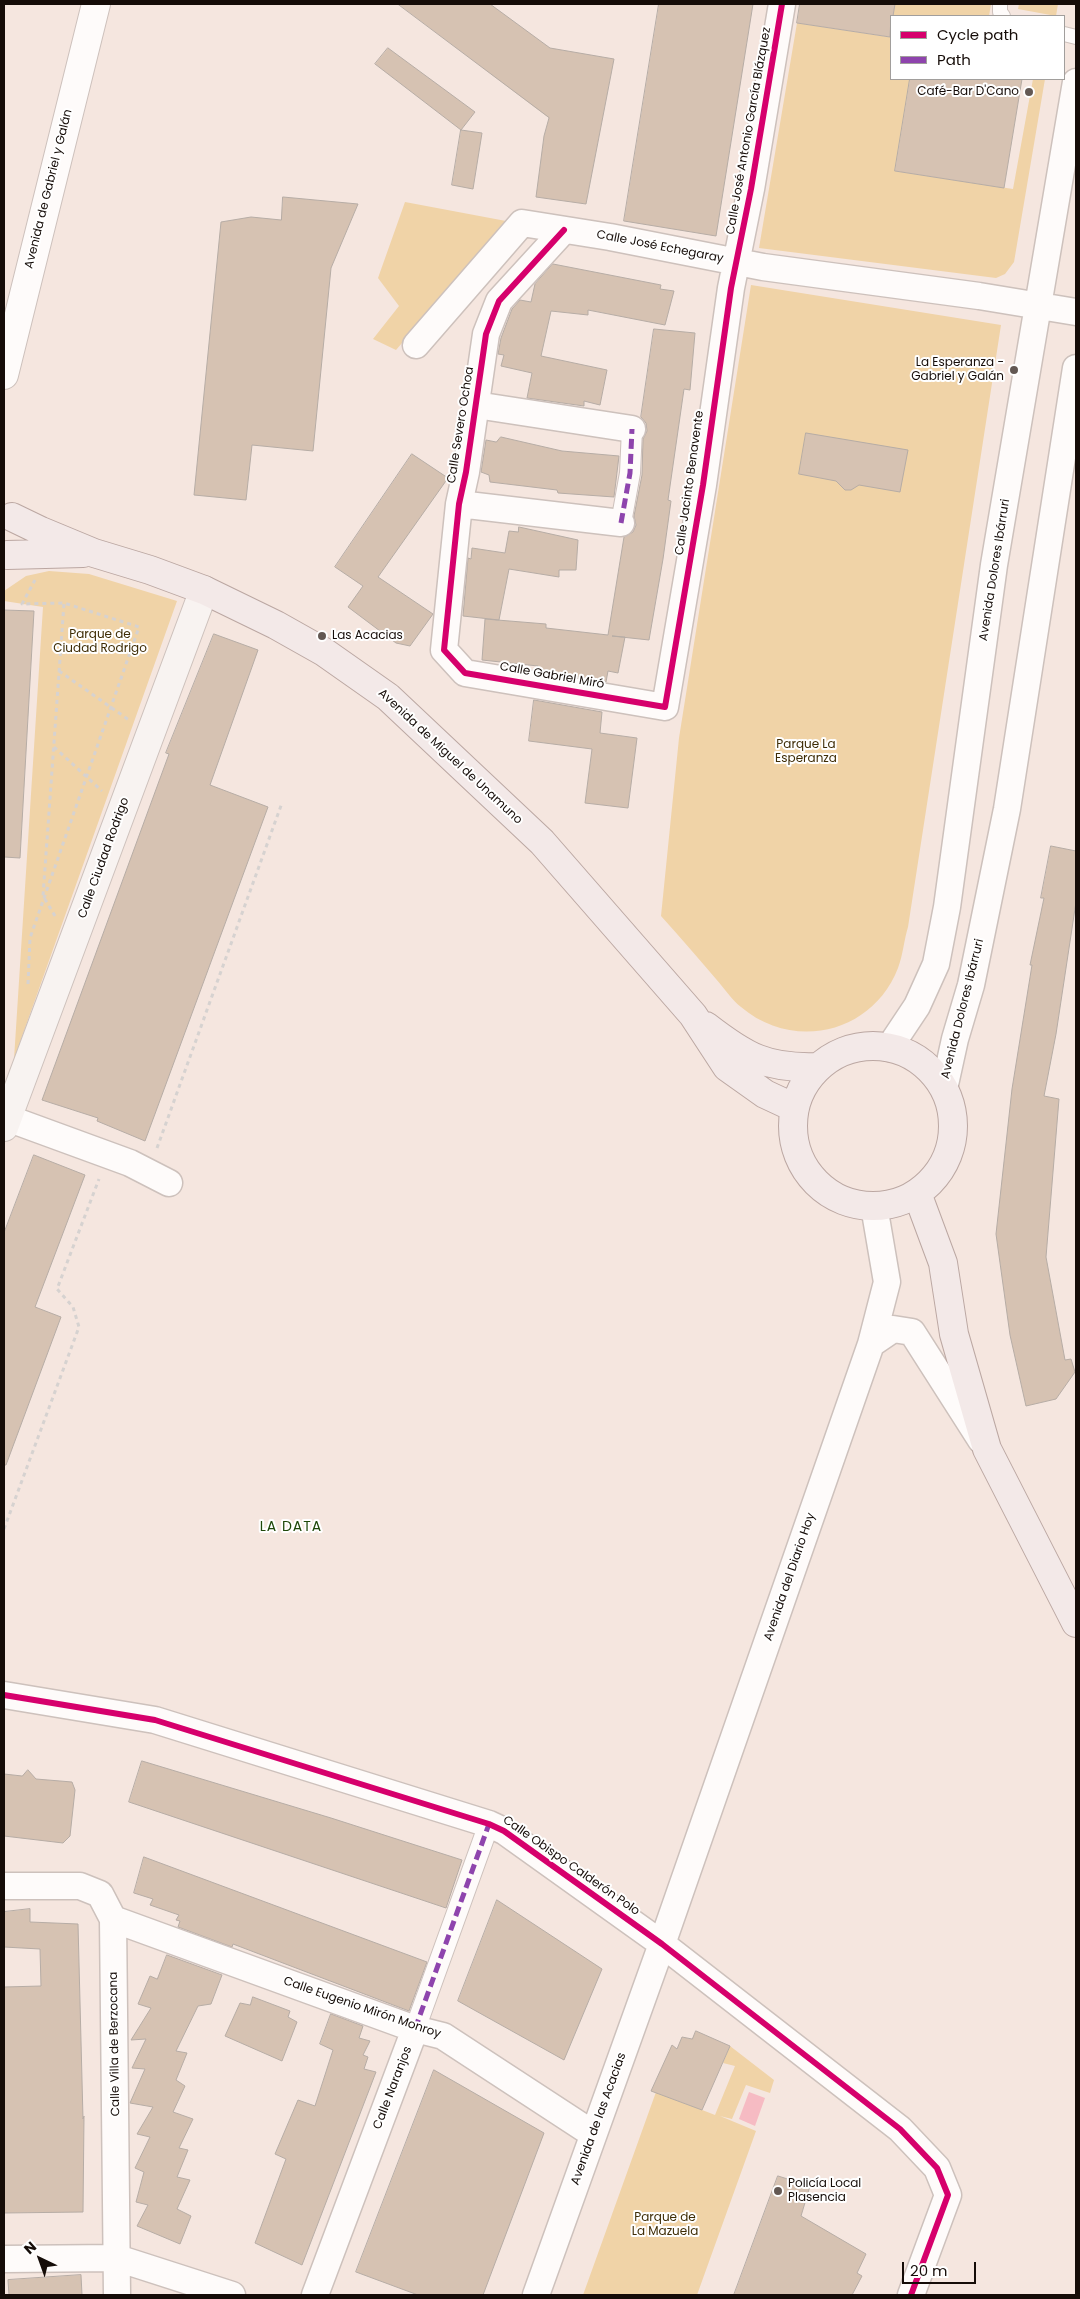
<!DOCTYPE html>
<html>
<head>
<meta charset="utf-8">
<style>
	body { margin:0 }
	#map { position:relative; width:1080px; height:2299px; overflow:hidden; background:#f5e6df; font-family:Poppins,sans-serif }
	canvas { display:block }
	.frame { position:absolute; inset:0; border:5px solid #150c08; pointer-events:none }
	.legend { position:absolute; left:890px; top:15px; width:175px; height:65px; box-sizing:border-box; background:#fff; border:1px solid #a19e9c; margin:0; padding:6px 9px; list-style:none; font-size:15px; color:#150c08 }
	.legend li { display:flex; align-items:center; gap:10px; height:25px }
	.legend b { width:25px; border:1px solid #a19e9c }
	.north { position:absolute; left:15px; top:2234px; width:50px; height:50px; -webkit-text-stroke:4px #fff; paint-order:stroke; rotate:318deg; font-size:14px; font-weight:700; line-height:20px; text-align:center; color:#150c08 }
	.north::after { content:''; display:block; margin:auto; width:18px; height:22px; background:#150c08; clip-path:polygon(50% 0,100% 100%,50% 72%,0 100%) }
	.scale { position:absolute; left:902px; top:2262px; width:74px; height:22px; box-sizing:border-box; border:2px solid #150c08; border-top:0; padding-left:6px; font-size:15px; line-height:18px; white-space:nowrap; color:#150c08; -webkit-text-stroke:4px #fff; paint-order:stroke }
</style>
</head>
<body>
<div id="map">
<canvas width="1080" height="2299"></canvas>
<div class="frame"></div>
<ul class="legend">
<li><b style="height:6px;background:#d6006c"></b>Cycle path</li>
<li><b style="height:6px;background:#8e44ad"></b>Path</li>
</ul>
<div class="north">N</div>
<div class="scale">20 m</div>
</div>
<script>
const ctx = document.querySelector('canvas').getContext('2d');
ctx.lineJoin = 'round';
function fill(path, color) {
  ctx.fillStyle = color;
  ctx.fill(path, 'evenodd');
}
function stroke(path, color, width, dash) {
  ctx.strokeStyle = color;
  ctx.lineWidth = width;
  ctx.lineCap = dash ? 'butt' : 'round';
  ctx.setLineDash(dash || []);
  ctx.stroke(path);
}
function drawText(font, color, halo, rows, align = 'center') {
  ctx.font = font + ' Poppins,sans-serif';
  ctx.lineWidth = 4;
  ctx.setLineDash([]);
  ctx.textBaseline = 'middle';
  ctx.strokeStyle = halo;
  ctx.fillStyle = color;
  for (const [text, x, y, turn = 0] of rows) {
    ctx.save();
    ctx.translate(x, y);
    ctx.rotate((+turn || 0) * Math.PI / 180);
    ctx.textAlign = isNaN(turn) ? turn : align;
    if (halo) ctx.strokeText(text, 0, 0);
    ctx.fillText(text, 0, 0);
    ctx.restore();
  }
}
fill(new Path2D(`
	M 895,4 L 991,4 L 989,16 L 893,16 Z
	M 1019,4 L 1058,4 L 1056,16 L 1018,9 Z
	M 797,23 L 889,37 L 891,27 L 891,79 L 910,79 L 895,171 L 1013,189 L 1033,79 L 1045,79 L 1014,262 L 1005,274 L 996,278 L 759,248 Z
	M 405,202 L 506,221 L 396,350 L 373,339 L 399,306 L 378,278 Z
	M 751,285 L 1001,325 L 908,927 C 904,940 903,955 898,968 C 873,1033 794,1052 741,1007 C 732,1000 724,988 716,979 C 698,958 680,937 661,916 L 679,738 Z
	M 49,571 L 89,574 L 177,601 L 14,1059 L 43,607 L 4,601 L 4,591 L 26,576 Z
	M 730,2046 L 774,2080 L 770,2093 L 746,2085 L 732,2119 L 720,2116 L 756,2131 L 697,2295 L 583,2295 L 656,2092 L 715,2115 L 735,2066 L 723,2063 Z`), '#f0d3a7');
fill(new Path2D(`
	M 749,2092 L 765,2098 L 755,2126 L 739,2119 Z`), '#f6bbc3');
const building = new Path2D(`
	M 398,4 L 490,4 L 550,48 L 614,59 L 586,204 L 536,197 L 544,136 L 549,118 Z
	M 659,4 L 753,4 L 716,236 L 624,221 Z
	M 800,4 L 895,4 L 893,16 L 891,16 L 890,37 L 797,23 Z
	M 388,48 L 475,112 L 461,130 L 375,64 Z
	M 910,79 L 1022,79 L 1004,188 L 895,171 Z
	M 461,130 L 482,133 L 473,189 L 452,185 Z
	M 283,197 L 358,204 L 331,268 L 313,451 L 252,445 L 246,500 L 194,495 L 221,222 L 251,217 L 281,220 Z
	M 553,264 L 661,285 L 660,289 L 674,291 L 665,325 L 588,310 L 588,315 L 551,311 L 541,356 L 607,370 L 600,405 L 584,401 L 584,406 L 527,398 L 532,373 L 501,366 L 504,355 L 498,354 L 501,338 L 512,309 L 520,300 L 531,302 L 535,284 Z
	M 654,329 L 695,333 L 690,390 L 684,389 L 668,500 L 671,501 L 663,559 L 649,640 L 612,636 L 625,637 L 618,673 L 608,671 L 606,682 L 538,670 L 538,666 L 482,660 L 485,619 L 546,624 L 546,628 L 608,635 L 624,537 L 633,532 L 636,525 L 634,516 L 642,475 L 643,439 L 647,431 L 646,423 L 641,417 Z
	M 806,433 L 908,450 L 900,492 L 859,485 L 851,490 L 845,490 L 836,481 L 799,474 Z
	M 501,437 L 562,451 L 619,456 L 614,497 L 558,493 L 557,490 L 490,482 L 489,475 L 481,472 L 486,440 L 496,442 Z
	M 412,454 L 448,478 L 378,577 L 433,614 L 410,646 L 396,643 L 348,607 L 363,586 L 335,567 Z
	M 519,527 L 578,540 L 576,570 L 559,570 L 559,577 L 509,569 L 499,620 L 463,616 L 468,558 L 471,559 L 472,548 L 505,553 L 509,531 L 518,532 Z
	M 4,610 L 34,611 L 20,858 L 4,857 Z
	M 214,634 L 258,650 L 210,785 L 268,807 L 145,1141 L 97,1121 L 98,1118 L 42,1100 L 169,754 L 166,753 Z
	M 534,700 L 602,712 L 600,733 L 637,738 L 628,808 L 585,803 L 592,749 L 529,741 Z
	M 1051,846 L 1076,851 L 1076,902 L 1056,1034 L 1044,1096 L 1059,1099 L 1046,1257 L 1065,1360 L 1071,1359 L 1075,1372 L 1056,1399 L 1026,1406 L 1010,1335 L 996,1234 L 1012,1089 L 1032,965 L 1030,965 L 1044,898 L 1041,898 Z
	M 34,1155 L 85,1175 L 35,1307 L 61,1317 L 6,1465 L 4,1465 L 4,1233 Z
	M 142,1761 L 331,1818 L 462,1860 L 446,1908 L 129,1802 Z
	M 28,1770 L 36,1779 L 72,1782 L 75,1790 L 70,1836 L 63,1843 L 4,1836 L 4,1774 L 22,1776 Z
	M 144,1857 L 427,1962 L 409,2011 L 233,1944 L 232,1947 L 178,1927 L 180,1921 L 176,1920 L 179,1915 L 150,1905 L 153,1899 L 134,1893 Z
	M 497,1900 L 602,1969 L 564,2060 L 458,2001 Z
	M 30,1909 L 30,1922 L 78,1924 L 83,2119 L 84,2116 L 83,2212 L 4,2213 L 4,1987 L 41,1986 L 40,1949 L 4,1947 L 4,1912 Z
	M 167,1955 L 222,1975 L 211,2004 L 198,2006 L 176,2051 L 187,2053 L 176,2080 L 185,2086 L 173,2112 L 193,2119 L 179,2148 L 188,2150 L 177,2177 L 190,2180 L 177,2209 L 191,2216 L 180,2244 L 137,2226 L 148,2205 L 136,2202 L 144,2172 L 135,2168 L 150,2137 L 137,2134 L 153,2107 L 130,2103 L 145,2069 L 132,2068 L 146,2039 L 131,2040 L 151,2008 L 138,2004 L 150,1976 L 157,1979 Z
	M 253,1997 L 290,2011 L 288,2017 L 297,2022 L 282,2061 L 225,2036 L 240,2003 L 250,2005 Z
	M 331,2014 L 363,2026 L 359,2038 L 370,2041 L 363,2055 L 368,2057 L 364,2069 L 376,2072 L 302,2265 L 255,2243 L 286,2159 L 275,2154 L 298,2100 L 315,2106 L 333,2050 L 320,2044 Z
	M 696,2031 L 730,2046 L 702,2110 L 651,2091 L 672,2045 L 677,2049 L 682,2037 L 692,2039 Z
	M 434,2070 L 544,2133 L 483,2295 L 418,2295 L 356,2272 Z
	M 778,2176 L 810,2186 L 801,2216 L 866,2254 L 857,2273 L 862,2276 L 852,2295 L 734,2295 Z
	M 81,2275 L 82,2295 L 9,2295 L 8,2280 Z`);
fill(building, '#d6c2b2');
stroke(building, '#b6aca5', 1);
const service = new Path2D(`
	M 1000,4 L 1000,12 L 1003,16
	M 1064,34 L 1076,37`);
const pedestrian = new Path2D(`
	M 621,523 L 630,473 L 632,429
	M 415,2029 L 489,1824`);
const minor = new Path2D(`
	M 564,230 L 499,301 L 486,334 L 466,472 L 459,504 L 444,650 L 465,673 L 665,707 L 703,485 L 731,288 L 751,189 L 782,4
	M 416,345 L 522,223 L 610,237 L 763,267 L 979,296 L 1076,312
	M 476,405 L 632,429
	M 459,504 L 621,523
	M 889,1048 L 917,1006 L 936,964 L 947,907 L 994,565 L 1076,82
	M 944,1089 L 955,1039 L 971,985 L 1007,809 L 1076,368
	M 7,1118 L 130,1163 L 169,1183
	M 871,1344 L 893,1329 L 912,1332 L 981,1440
	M 4,1695 L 155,1720 L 489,1824 L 504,1831 L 662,1944 L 900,2129 L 937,2168 L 948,2195 L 911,2295
	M 4,1886 L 80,1886 L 100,1894 L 113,1919 L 117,2295
	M 113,1919 L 415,2029 L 443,2036 L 593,2134
	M 4,2259 L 117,2258 L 232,2295
	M 315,2295 L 415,2029
	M 536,2295 L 662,1944 L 871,1344 L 887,1282 L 874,1206`);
const tertiary = new Path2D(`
	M 4,375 L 96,4`);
const secondary = new Path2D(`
	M 4,1127 L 204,590`);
const primary = new Path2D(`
	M 12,517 L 41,531 L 94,553 L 150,570 L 204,590 L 276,625 L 324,652 L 388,697 L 542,842 L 693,1015 L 727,1067 L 765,1094 L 795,1108
	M 7,555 L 83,553
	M 706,1026 C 746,1057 767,1069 818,1067
	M793 1126a80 80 0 1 1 160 0a80 80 0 1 1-160 0Z
	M 917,1193 L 943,1263 L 954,1334 L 987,1449 L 1076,1623`);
stroke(service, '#cdc1bc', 16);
stroke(pedestrian, '#cdc1bc', 22);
stroke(minor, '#cdc1bc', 29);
stroke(tertiary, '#cdc1bc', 30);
stroke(secondary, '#cdc1bc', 30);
stroke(primary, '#bba7a2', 30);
stroke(new Path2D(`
	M 59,671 L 129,720
	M 54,747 L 102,791
	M 55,916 L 43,896 L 64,603
	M 28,984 L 30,938 L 139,627 L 64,603 L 22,604 L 35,580
	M 157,1148 L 282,803
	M 4,1529 L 79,1327 L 73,1307 L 57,1289 L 99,1179`), '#d6d2d0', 3, [4, 4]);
stroke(service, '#fefbfa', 14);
stroke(pedestrian, '#fefbfa', 20);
stroke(minor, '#fefbfa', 26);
stroke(tertiary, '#fefbfa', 28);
stroke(secondary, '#f8f3f1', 28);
stroke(primary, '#f3e9e8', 28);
stroke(new Path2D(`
	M 621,523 L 630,473 L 632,429
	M 415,2029 L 489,1824`), '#8e44ad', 5, [10, 5]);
stroke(new Path2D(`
	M 564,230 L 499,301 L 486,334 L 466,472 L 459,504 L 444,650 L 465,673 L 665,707 L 703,485 L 731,288 L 751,189 L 782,4
	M 4,1695 L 155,1720 L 489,1824 L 504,1831 L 662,1944 L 900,2129 L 937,2168 L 948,2195 L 911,2295`), '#d6006c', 6);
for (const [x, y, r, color] of [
	[1029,92,5,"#635853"],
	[1014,370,5,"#635853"],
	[322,636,5,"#635853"],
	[778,2191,5,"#635853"]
]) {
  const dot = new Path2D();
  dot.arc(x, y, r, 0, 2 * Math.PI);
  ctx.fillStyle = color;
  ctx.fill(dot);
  stroke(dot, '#fff', 2);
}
drawText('12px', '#150c08', '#fff', [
	["Café-Bar D'Cano",1019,92],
	["La Esperanza -",1004,363],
	["Gabriel y Galán",1004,377],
	["Las Acacias",332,636,"left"],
	["Policía Local",788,2184,"left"],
	["Plasencia",788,2198,"left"]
], 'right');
drawText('12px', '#150c08', '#fff', [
	["Calle José Antonio García Blázquez",749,131,-80],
	["Avenida de Gabriel y Galán",49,189,-76],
	["Calle José Echegaray",660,247,11],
	["Calle Severo Ochoa",461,425,-81],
	["Calle Jacinto Benavente",690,483,-82],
	["Avenida Dolores Ibárruri",995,570,-81],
	["Calle Gabriel Miró",552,676,10],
	["Avenida de Miguel de Unamuno",450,757,43],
	["Calle Ciudad Rodrigo",104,858,-70],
	["Avenida Dolores Ibárruri",963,1009,-76],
	["Avenida del Diario Hoy",790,1577,-71],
	["Calle Obispo Calderón Polo",571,1866,35],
	["Calle Eugenio Mirón Monroy",362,2008,19],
	["Calle Villa de Berzocana",115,2044,-91],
	["Calle Naranjos",393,2088,-69],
	["Avenida de las Acacias",599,2119,-70]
]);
drawText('12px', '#3e2c05', '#fff', [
	["Parque de",100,635],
	["Ciudad Rodrigo",100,649],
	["Parque La",806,745],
	["Esperanza",806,759],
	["Parque de",665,2218],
	["La Mazuela",665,2232]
]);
ctx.letterSpacing = '1px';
drawText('14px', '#1f480a', '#fff', [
	["LA DATA",291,1527]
]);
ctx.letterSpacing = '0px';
</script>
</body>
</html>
